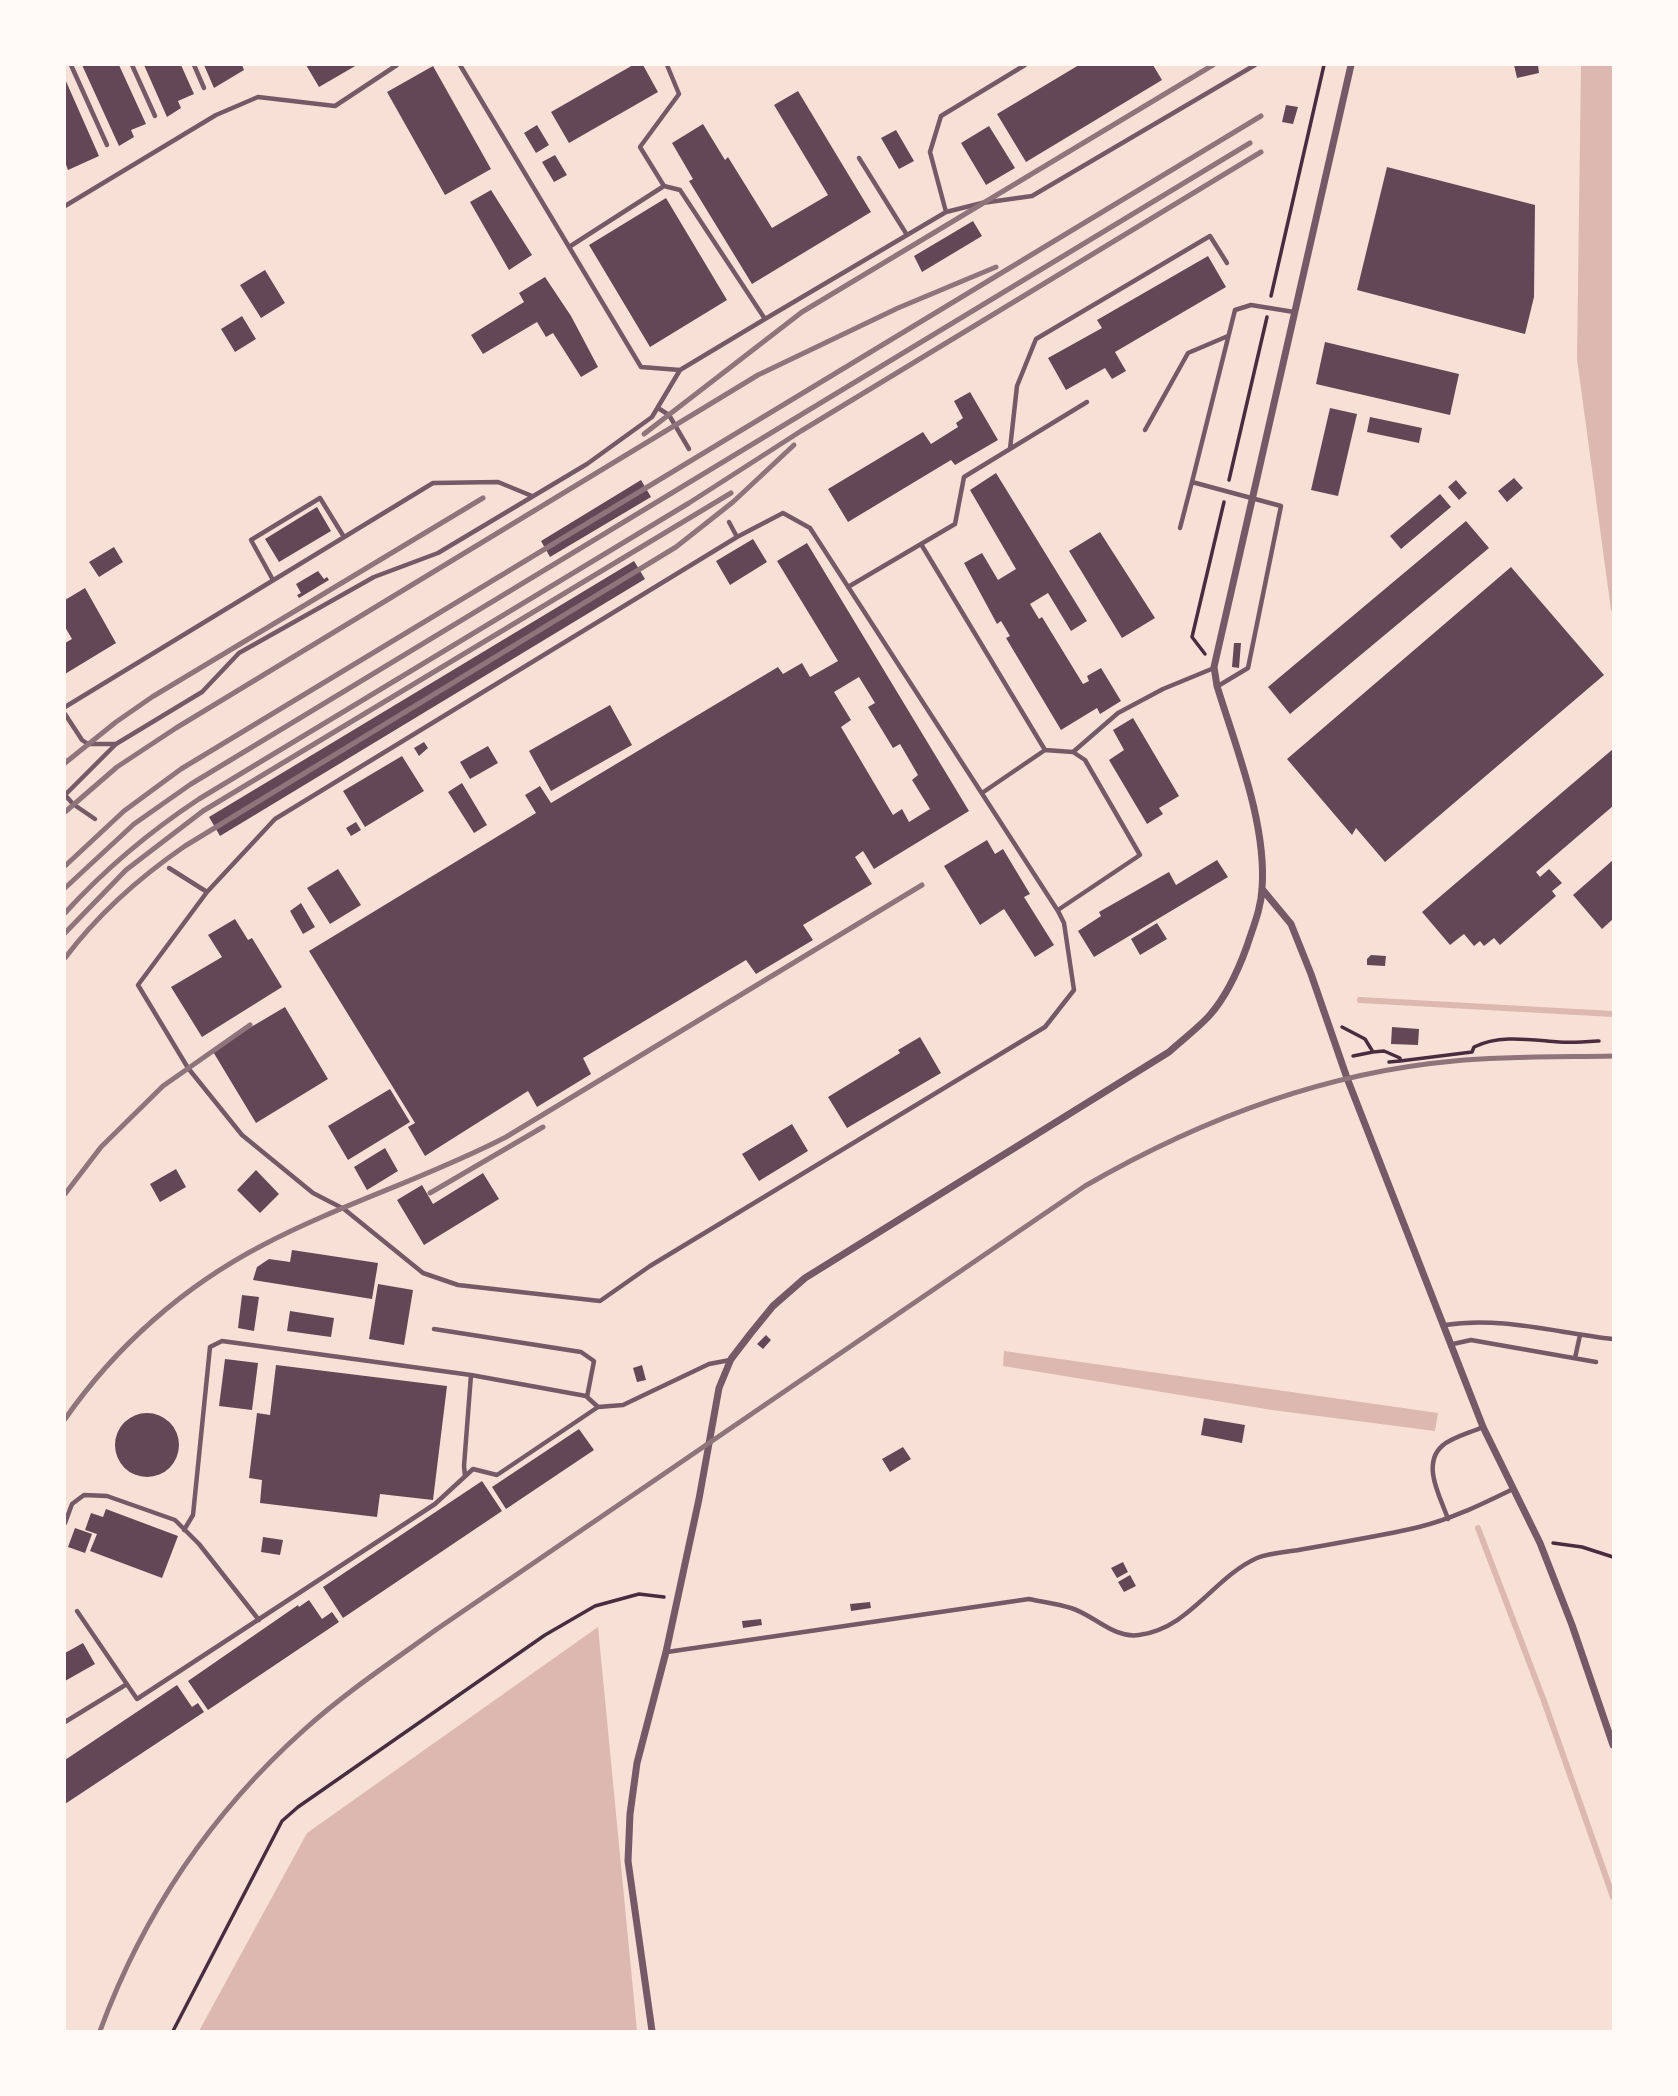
<!DOCTYPE html>
<html>
<head>
<meta charset="utf-8">
<style>
	body { margin:0 }
	#map { position:relative; width:1678px; height:2096px; overflow:hidden; background:#f7e1d7; font-family:Karla,sans-serif }
	canvas { display:block }
	.frame { position:absolute; inset:0; border:66px solid #fffaf5; pointer-events:none }
</style>
</head>
<body>
<div id="map">
<canvas width="1678" height="2096"></canvas>
<div class="frame"></div>
</div>
<script>
const ctx = document.querySelector('canvas').getContext('2d');
ctx.lineJoin = 'round';
function fill(path, color) {
  ctx.fillStyle = color;
  ctx.fill(path, 'evenodd');
}
function stroke(path, color, width, dash) {
  ctx.strokeStyle = color;
  ctx.lineWidth = width;
  ctx.lineCap = dash ? 'butt' : 'round';
  ctx.setLineDash(dash || []);
  ctx.stroke(path);
}
fill(new Path2D(`
	M 1581,65 L 1613,65 L 1613,613 L 1611,610 L 1577,359 Z
	M 1004,1351 L 1438,1413 L 1435,1431 L 1272,1410 L 1003,1366 Z
	M 598,1627 L 637,2031 L 199,2031 L 307,1833 Z`), '#dcb8b0');
stroke(new Path2D(`
	M 1360,1000 L 1613,1014
	M 1478,1528 L 1544,1701 L 1613,1897`), '#dcb8b0', 6);
fill(new Path2D(`
	M 82,65 L 119,65 L 146,124 L 131,130 L 134,137 L 119,146 Z
	M 144,65 L 181,65 L 194,94 L 178,101 L 181,108 L 167,117 Z
	M 204,65 L 242,65 L 244,70 L 214,88 Z
	M 306,65 L 357,65 L 319,87 Z
	M 633,65 L 643,65 L 658,92 L 569,143 L 551,112 Z
	M 1079,65 L 1153,65 L 1162,80 L 1026,162 L 997,114 Z
	M 1514,65 L 1538,65 L 1539,73 L 1517,78 Z
	M 433,66 L 491,169 L 445,195 L 387,92 Z
	M 65,79 L 99,156 L 68,170 L 65,162 Z
	M 798,91 L 871,212 L 752,284 L 689,181 L 693,179 L 672,143 L 703,124 L 725,160 L 728,157 L 772,228 L 828,195 L 774,105 Z
	M 1286,105 L 1298,107 L 1293,124 L 1282,122 Z
	M 537,125 L 549,145 L 536,153 L 524,133 Z
	M 989,126 L 1015,168 L 986,185 L 961,143 Z
	M 896,130 L 914,161 L 899,169 L 881,138 Z
	M 555,155 L 567,175 L 554,182 L 542,162 Z
	M 1387,167 L 1535,205 L 1534,297 L 1525,334 L 1357,290 Z
	M 491,190 L 532,255 L 509,270 L 470,202 Z
	M 666,198 L 727,300 L 650,347 L 589,245 Z
	M 973,221 L 982,236 L 922,272 L 914,256 Z
	M 1208,256 L 1226,287 L 1115,352 L 1126,371 L 1112,379 L 1105,368 L 1066,390 L 1048,358 L 1102,328 L 1097,320 Z
	M 265,270 L 285,303 L 261,318 L 240,285 Z
	M 545,277 L 571,316 L 598,367 L 581,377 L 553,333 L 546,337 L 537,322 L 483,354 L 471,335 L 524,302 L 519,293 Z
	M 242,316 L 256,339 L 235,352 L 221,329 Z
	M 1325,342 L 1459,374 L 1450,415 L 1316,384 Z
	M 970,392 L 998,440 L 955,465 L 951,460 L 848,522 L 828,489 L 923,432 L 931,444 L 958,427 L 956,423 L 963,418 L 954,401 Z
	M 1330,408 L 1357,414 L 1338,496 L 1311,490 Z
	M 1370,417 L 1422,428 L 1419,443 L 1367,432 Z
	M 996,473 L 1087,621 L 1071,631 L 1048,593 L 1030,604 L 1039,619 L 1042,617 L 1083,684 L 1089,681 L 1087,676 L 1101,668 L 1121,701 L 1100,714 L 1097,708 L 1061,730 L 1006,638 L 1010,636 L 1001,621 L 997,624 L 964,563 L 982,553 L 998,580 L 1016,569 L 970,490 Z
	M 1514,478 L 1523,488 L 1507,502 L 1498,491 Z
	M 641,480 L 651,497 L 550,557 L 541,541 Z
	M 1456,480 L 1467,493 L 1459,500 L 1448,487 Z
	M 1440,494 L 1451,507 L 1401,549 L 1390,536 Z
	M 317,507 L 331,531 L 279,562 L 265,539 Z
	M 1466,521 L 1489,548 L 1290,714 L 1268,687 Z
	M 1100,532 L 1155,618 L 1122,638 L 1069,551 Z
	M 753,539 L 767,562 L 730,585 L 716,561 Z
	M 807,543 L 969,811 L 874,869 L 863,851 L 855,857 L 872,884 L 803,925 L 813,940 L 756,974 L 746,960 L 583,1058 L 591,1074 L 537,1107 L 528,1091 L 425,1156 L 408,1127 L 415,1123 L 309,951 L 536,813 L 525,795 L 540,786 L 551,803 L 778,667 L 783,674 L 802,663 L 810,677 L 838,661 L 777,561 ZM 859,677 L 875,703 L 868,707 L 893,748 L 900,744 L 918,775 L 912,780 L 930,809 L 909,822 L 902,809 L 893,815 L 841,727 L 851,720 L 834,692 Z
	M 114,547 L 123,562 L 99,577 L 89,562 Z
	M 634,561 L 645,579 L 220,836 L 209,817 Z
	M 1511,567 L 1604,675 L 1385,862 L 1356,828 L 1352,835 L 1287,759 Z
	M 318,571 L 324,579 L 327,577 L 329,580 L 299,598 L 297,595 L 301,593 L 296,584 Z
	M 85,588 L 116,643 L 65,674 L 65,643 L 72,639 L 65,627 L 65,600 Z
	M 1234,643 L 1241,643 L 1239,668 L 1232,667 Z
	M 610,705 L 632,745 L 551,791 L 529,751 Z
	M 1133,718 L 1179,796 L 1159,808 L 1163,814 L 1147,824 L 1109,760 L 1124,750 L 1113,730 Z
	M 424,742 L 428,748 L 419,756 L 414,748 Z
	M 488,746 L 498,763 L 470,779 L 460,762 Z
	M 1613,749 L 1613,806 L 1536,872 L 1540,877 L 1549,869 L 1562,883 L 1552,891 L 1556,896 L 1500,945 L 1494,938 L 1484,946 L 1480,941 L 1474,946 L 1464,934 L 1450,945 L 1422,912 Z
	M 402,756 L 424,791 L 365,827 L 343,791 Z
	M 462,783 L 487,825 L 474,833 L 448,792 Z
	M 356,822 L 361,830 L 351,836 L 346,828 Z
	M 987,840 L 995,854 L 1003,849 L 1030,894 L 1024,897 L 1054,945 L 1035,957 L 1004,909 L 980,925 L 944,866 Z
	M 1217,860 L 1228,877 L 1094,957 L 1078,931 L 1101,916 L 1099,912 L 1169,872 L 1176,885 Z
	M 1613,860 L 1613,919 L 1602,929 L 1573,895 Z
	M 338,869 L 361,905 L 330,924 L 307,888 Z
	M 301,903 L 315,927 L 303,934 L 290,911 Z
	M 235,919 L 248,940 L 252,938 L 282,987 L 202,1037 L 171,987 L 222,957 L 208,935 Z
	M 1157,923 L 1167,939 L 1140,955 L 1131,939 Z
	M 1371,955 L 1386,956 L 1385,966 L 1367,965 L 1367,959 Z
	M 285,1007 L 328,1079 L 256,1123 L 212,1050 Z
	M 1392,1027 L 1419,1029 L 1418,1045 L 1391,1044 Z
	M 920,1037 L 941,1073 L 847,1128 L 828,1097 L 900,1053 L 898,1050 Z
	M 390,1089 L 410,1122 L 348,1160 L 328,1126 Z
	M 792,1124 L 808,1151 L 759,1181 L 742,1154 Z
	M 385,1148 L 398,1171 L 367,1190 L 354,1167 Z
	M 176,1169 L 186,1187 L 160,1202 L 150,1184 Z
	M 256,1170 L 279,1194 L 260,1213 L 237,1190 Z
	M 483,1173 L 499,1199 L 424,1245 L 397,1200 L 422,1185 L 433,1204 Z
	M 292,1250 L 378,1263 L 372,1299 L 253,1280 L 257,1267 L 269,1259 L 290,1262 Z
	M 378,1284 L 413,1290 L 404,1345 L 369,1339 Z
	M 242,1295 L 259,1297 L 254,1331 L 238,1328 Z
	M 290,1311 L 334,1318 L 331,1337 L 287,1331 Z
	M 766,1335 L 771,1340 L 763,1349 L 757,1344 Z
	M 225,1359 L 258,1363 L 252,1410 L 219,1406 Z
	M 276,1365 L 447,1386 L 433,1500 L 380,1494 L 377,1517 L 260,1503 L 262,1480 L 249,1478 L 257,1413 L 270,1415 Z
	M 642,1365 L 646,1380 L 637,1382 L 633,1368 Z
	M115 1445a32 32 0 1 1 64 0a32 32 0 1 1-64 0Z
	M 1204,1418 L 1245,1425 L 1242,1443 L 1201,1435 Z
	M 579,1429 L 594,1450 L 506,1509 L 492,1487 Z
	M 903,1447 L 911,1459 L 890,1472 L 882,1459 Z
	M 482,1481 L 502,1511 L 343,1618 L 323,1587 Z
	M 106,1509 L 178,1536 L 162,1578 L 90,1551 L 97,1534 L 85,1530 L 91,1513 L 103,1517 Z
	M 75,1528 L 92,1534 L 85,1553 L 68,1547 Z
	M 263,1537 L 283,1540 L 280,1555 L 261,1552 Z
	M 1123,1562 L 1128,1572 L 1117,1578 L 1111,1568 Z
	M 1130,1575 L 1136,1586 L 1124,1592 L 1118,1582 Z
	M 309,1600 L 322,1619 L 332,1612 L 339,1622 L 208,1710 L 188,1681 L 298,1605 L 299,1607 Z
	M 870,1602 L 871,1608 L 851,1611 L 850,1604 Z
	M 761,1619 L 762,1625 L 743,1628 L 742,1621 Z
	M 83,1643 L 95,1664 L 65,1681 L 65,1653 Z
	M 177,1685 L 192,1707 L 198,1703 L 204,1712 L 65,1804 L 65,1760 Z`), '#644757');
stroke(new Path2D(`
	M 1271,296 L 1324,65
	M 1229,480 L 1267,317
	M 1205,654 L 1192,637 L 1224,502
	M 1342,1027 L 1365,1039 L 1373,1052 L 1353,1056
	M 1373,1052 L 1384,1051 L 1400,1058 L 1400,1061 L 1389,1062
	M 1400,1061 L 1472,1052 L 1474,1047 C 1500,1034 1531,1040 1559,1042 C 1572,1043 1585,1042 1599,1041
	M 1553,1543 L 1582,1547 L 1613,1557
	M 173,2031 L 282,1821 L 298,1807 L 545,1635 L 595,1606 L 639,1594 L 664,1597`), '#4a2c40', 3.5);
stroke(new Path2D(`
	M 71,65 L 107,145
	M 132,65 L 155,116
	M 194,65 L 204,88
	M 460,65 L 641,367 L 680,370
	M 859,158 L 907,235
	M 664,186 L 640,147 L 679,94 L 667,65
	M 65,206 L 216,115 L 258,97 L 335,106 L 397,65
	M 946,212 L 930,152 L 941,116 L 1025,65
	M 569,247 L 664,186 L 680,190 L 765,319
	M 658,408 L 669,415 L 689,449
	M 1145,430 L 1188,353 L 1228,336
	M 1010,449 L 1017,386 L 1036,339 L 1210,236 L 1227,263
	M 1180,528 L 1192,482
	M 921,544 L 1045,750 L 982,793
	M 273,580 L 251,540 L 320,498 L 344,537
	M 848,587 L 955,524 L 964,477 L 1087,402
	M 1218,686 L 1248,668 L 1281,506 L 1192,482 L 1235,310 L 1251,305 L 1294,312
	M 65,707 L 433,483 L 498,482 L 532,496
	M 65,714 L 82,740 L 88,744 L 116,744 L 202,692 L 239,653 L 374,577 L 438,553 L 587,464 L 652,417 L 680,370 L 765,319 L 946,212 L 982,203 L 1032,196 L 1255,65
	M 1045,750 L 1073,752 L 1085,760 L 1140,855 L 1058,910
	M 1073,752 L 1118,713 L 1163,689 L 1214,668
	M 65,795 L 116,744
	M 65,795 L 73,804 L 95,819
	M 169,868 L 207,892 L 138,985 L 188,1068 L 242,1135 L 313,1193 L 344,1209 L 423,1273 L 458,1285 L 600,1301 L 650,1266 L 1045,1027 L 1074,990 L 1064,923 L 1058,911 L 810,528 L 783,513 L 737,537
	M 207,892 L 275,819 L 737,537 L 729,522
	M 1445,1325 C 1501,1316 1557,1333 1613,1339
	M 434,1329 L 581,1352 L 594,1361 L 587,1397
	M 1453,1344 L 1471,1340 L 1596,1362
	M 1575,1358 L 1580,1335
	M 471,1375 L 586,1396 L 598,1407
	M 1448,1519 C 1441,1498 1421,1465 1442,1446 C 1452,1437 1470,1433 1483,1427
	M 65,1523 L 72,1504 L 84,1495 L 107,1496 L 175,1520 L 199,1544 L 259,1620
	M 184,1530 L 193,1515 L 210,1347 L 222,1341 L 471,1375 L 464,1466 L 465,1476
	M 77,1611 L 137,1699 L 435,1504 L 473,1469 L 497,1475 L 598,1407 L 623,1405 L 709,1364 L 730,1360
	M 667,1652 L 1029,1599 C 1043,1602 1058,1604 1071,1608 C 1094,1615 1114,1639 1139,1635 C 1190,1628 1213,1578 1257,1558 C 1271,1552 1290,1552 1304,1549 C 1342,1542 1381,1536 1419,1527 C 1452,1519 1482,1504 1513,1489
	M 65,1722 L 127,1684`), '#755966', 4.5);
stroke(new Path2D(`
	M 1262,889 L 1291,924 L 1311,974 L 1347,1078 L 1483,1427 L 1540,1543 L 1572,1625 L 1613,1745
	M 652,2031 L 628,1861 L 630,1814 L 637,1763 L 666,1652 L 699,1499 L 719,1388 L 731,1359 L 751,1333 L 773,1306 L 805,1278 L 1169,1052 C 1182,1040 1197,1029 1209,1016 C 1227,996 1238,971 1247,946 C 1253,927 1261,909 1262,889 C 1267,824 1236,748 1217,686 L 1214,667 L 1351,65`), '#755966', 7);
stroke(new Path2D(`
	M 644,434 L 802,312 L 1213,65
	M 65,763 L 116,722 L 152,697 L 483,498
	M 65,812 L 117,767 L 176,728 L 758,375 L 898,308 L 996,267
	M 65,866 L 124,811 L 181,769 L 1261,116
	M 65,888 L 134,824 L 191,784 L 1250,143
	M 65,913 C 105,869 149,832 199,799 L 689,503 L 801,431 L 1261,152
	M 65,933 L 126,870 L 203,811 L 731,493
	M 65,958 C 98,914 140,877 185,846 L 676,547 L 733,502 L 794,445
	M 430,1193 L 543,1127
	M 65,1194 L 101,1147 L 163,1086 L 250,1025
	M 65,1419 C 116,1346 184,1286 263,1245 C 341,1204 427,1178 506,1137 L 922,885
	M 100,2031 C 143,1914 212,1812 305,1729 C 346,1692 393,1661 437,1629 L 1085,1186 C 1199,1120 1322,1073 1454,1061 C 1507,1056 1560,1057 1613,1056`), '#8f747c', 5);
</script>
</body>
</html>
